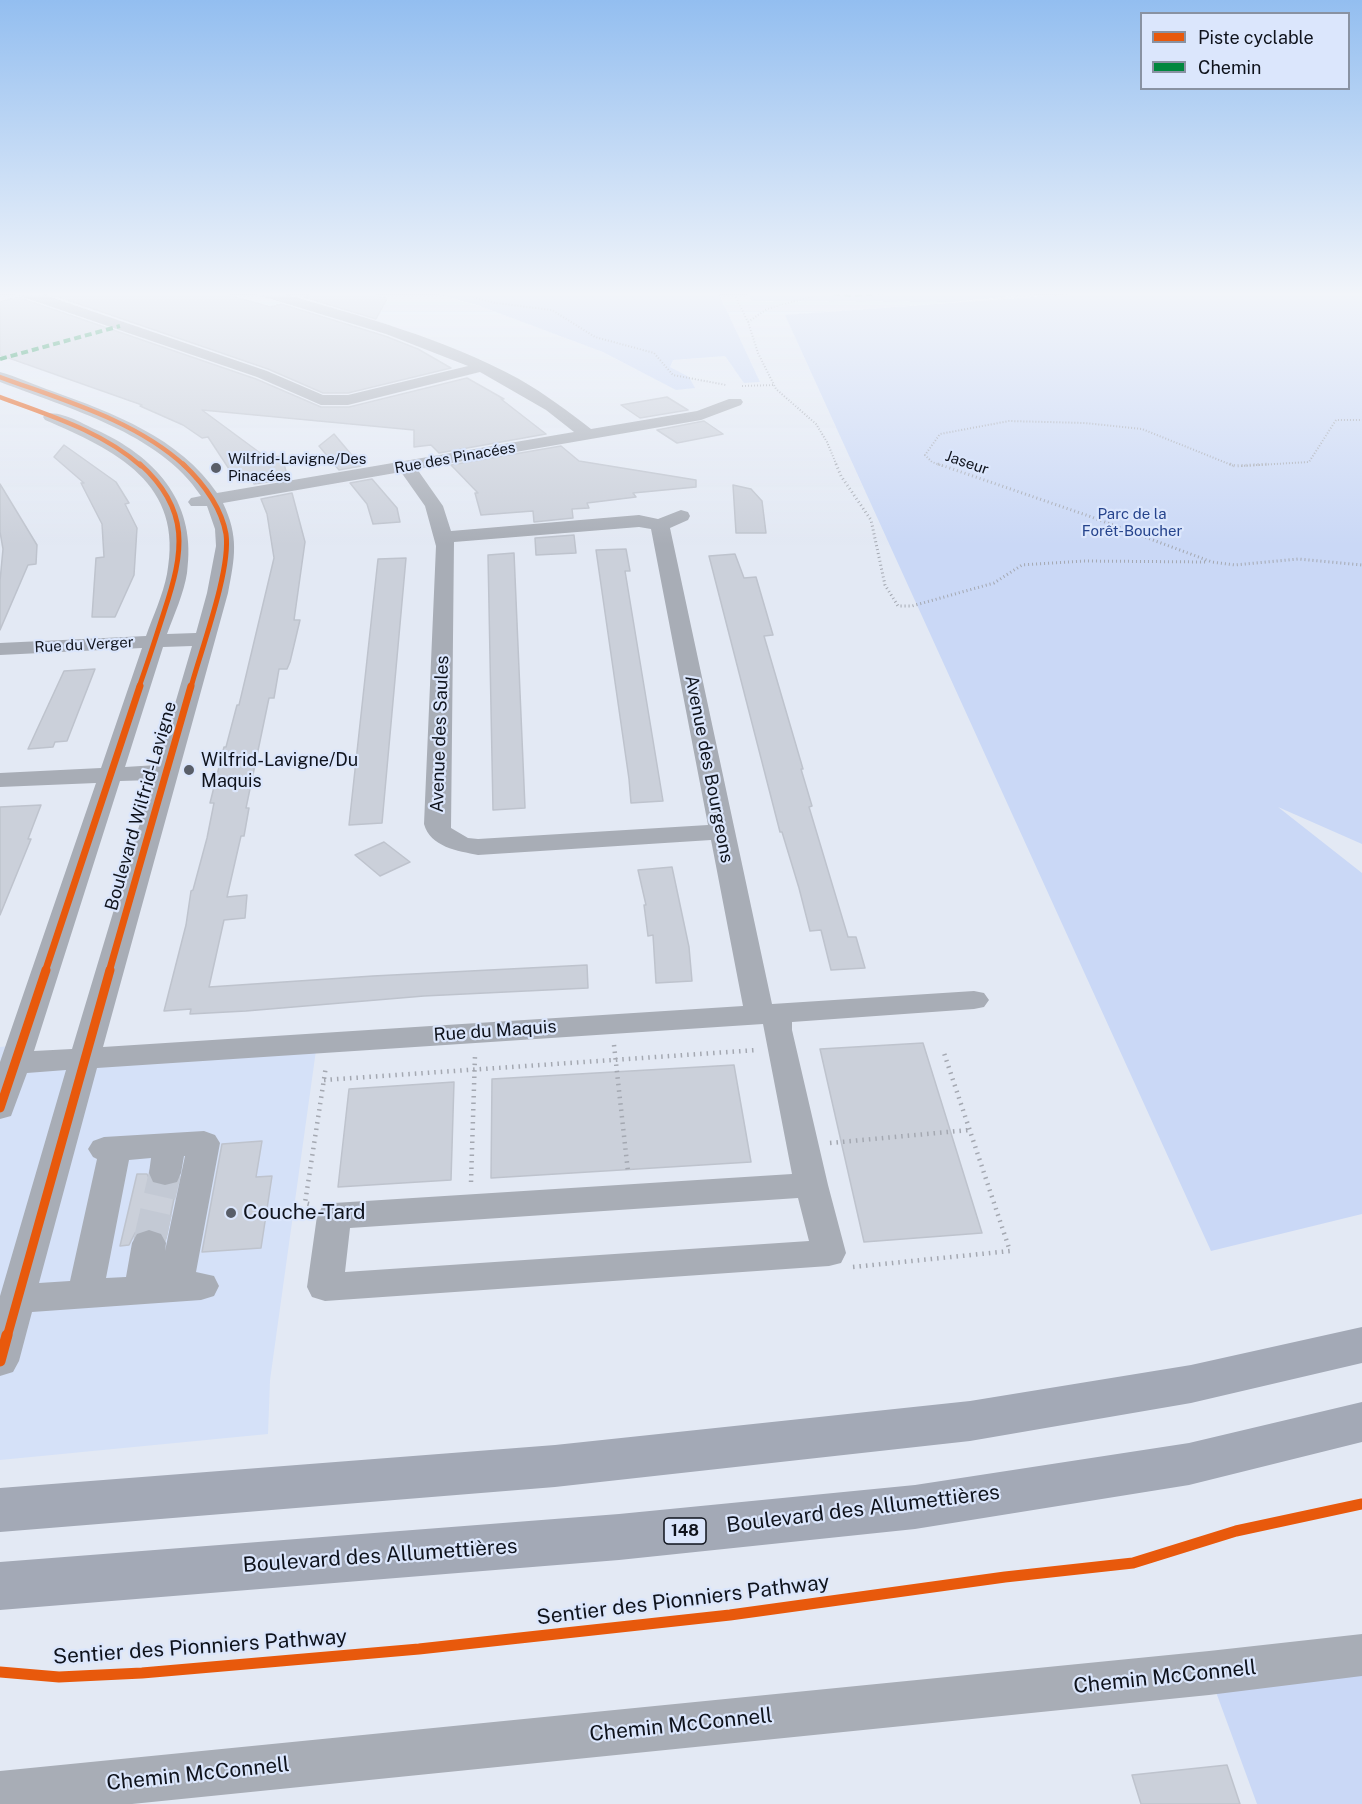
<!DOCTYPE html>
<html>
<head>
<meta charset="utf-8">
<style>
	body { margin:0 }
	#map { position:relative; width:1362px; height:1804px; overflow:hidden; background:#e3e9f4; font-family:"Public Sans",sans-serif }
	canvas { display:block }
	.legend { position:absolute; left:1140px; top:12px; width:210px; height:78px; box-sizing:border-box; background:#dbe6fc; border:2px solid #8992a2; margin:0; padding:8px 10px; list-style:none; font-size:18px; color:#0f131c }
	.legend li { display:flex; align-items:center; gap:12px; height:30px }
	.legend b { width:30px; border:2px solid #8992a2 }
</style>
</head>
<body>
<div id="map">
<canvas width="1362" height="1804"></canvas>
<ul class="legend">
<li><b style="height:8px;background:#e8590c"></b>Piste cyclable</li>
<li><b style="height:8px;background:#00873e"></b>Chemin</li>
</ul>
</div>
<script>
const ctx = document.querySelector('canvas').getContext('2d');
ctx.lineJoin = 'round';
function fill(path, color) {
  ctx.fillStyle = color;
  ctx.fill(path, 'evenodd');
}
function stroke(path, color, width, dash) {
  ctx.strokeStyle = color;
  ctx.lineWidth = width;
  ctx.lineCap = dash ? 'butt' : 'round';
  ctx.setLineDash(dash || []);
  ctx.stroke(path);
}
function drawText(font, color, halo, rows, align = 'center') {
  ctx.font = font + ' "Public Sans",sans-serif';
  ctx.lineWidth = 4.5;
  ctx.setLineDash([]);
  ctx.textBaseline = 'middle';
  ctx.strokeStyle = halo;
  ctx.fillStyle = color;
  for (const [text, x, y, turn = 0] of rows) {
    ctx.save();
    ctx.translate(x, y);
    ctx.rotate((+turn || 0) * Math.PI / 180);
    ctx.textAlign = isNaN(turn) ? turn : align;
    if (halo) ctx.strokeText(text, 0, 0);
    ctx.fillText(text, 0, 0);
    ctx.restore();
  }
}
fill(new Path2D(`
	M 317,1043 L 270,1380 L 268,1434 L 0,1460 L 0,1047 L 21,1045 L 16,1062 Z`), '#d5e1f8');
fill(new Path2D(`
	M 430,292 L 718,292 L 760,382 L 744,383 L 725,356 L 673,360 L 670,367 L 689,377 L 695,388 L 676,390 L 603,352 L 480,306 Z
	M 746,292 L 1057,292 L 951,302 L 752,301 Z
	M 1101,292 L 1362,292 L 1362,844 L 1278,807 L 1362,873 L 1362,1214 L 1211,1251 L 785,315 Z
	M 1362,1655 L 1362,1804 L 1257,1804 L 1209,1673 Z`), '#cad8f6');
const building = new Path2D(`
	M 44,292 L 218,292 L 271,307 L 281,304 L 385,336 L 418,349 L 451,368 L 348,393 L 323,393 L 268,369 Z
	M 321,292 L 352,292 L 362,295 L 368,293 L 387,299 L 376,319 L 304,297 Z
	M 17,297 L 256,379 L 321,407 L 349,407 L 467,378 L 504,399 L 501,399 L 546,434 L 439,453 L 431,445 L 414,447 L 414,430 L 202,410 L 267,458 L 282,456 L 288,479 L 254,484 L 249,472 L 233,475 L 208,437 L 202,438 L 183,425 L 140,406 L 142,405 L 0,355 L 0,302 Z
	M 667,397 L 688,410 L 640,418 L 621,405 Z
	M 704,421 L 723,434 L 677,443 L 657,430 Z
	M 334,434 L 361,466 L 339,470 L 319,446 Z
	M 64,445 L 116,482 L 129,503 L 125,504 L 137,528 L 134,575 L 115,617 L 92,617 L 96,558 L 104,557 L 102,524 L 81,483 L 84,483 L 54,457 Z
	M 561,446 L 579,461 L 696,480 L 696,487 L 633,493 L 636,497 L 587,503 L 589,508 L 572,509 L 573,518 L 534,522 L 533,511 L 481,515 L 475,493 L 478,493 L 451,465 Z
	M 372,479 L 397,508 L 400,522 L 373,524 L 367,504 L 350,483 Z
	M 0,484 L 37,545 L 36,564 L 28,565 L 0,630 L 0,581 L 3,549 L 0,532 Z
	M 733,485 L 751,489 L 762,501 L 766,533 L 736,533 Z
	M 292,493 L 305,542 L 294,620 L 300,620 L 290,662 L 287,669 L 279,669 L 274,698 L 269,698 L 246,808 L 249,808 L 244,836 L 241,836 L 227,897 L 247,895 L 245,918 L 224,920 L 209,987 L 373,976 L 587,965 L 588,988 L 424,996 L 246,1011 L 190,1014 L 191,1009 L 164,1011 L 186,925 L 191,891 L 193,890 L 207,838 L 214,803 L 210,803 L 224,747 L 226,747 L 237,705 L 239,705 L 274,558 L 267,514 L 261,499 Z
	M 574,535 L 576,553 L 536,555 L 535,538 Z
	M 626,549 L 630,571 L 625,571 L 663,801 L 631,803 L 629,779 L 596,550 Z
	M 514,553 L 525,808 L 493,810 L 488,555 Z
	M 735,554 L 744,578 L 756,577 L 773,635 L 764,636 L 803,769 L 801,769 L 812,806 L 809,807 L 848,937 L 856,937 L 865,968 L 831,970 L 821,930 L 810,931 L 799,888 L 782,832 L 780,832 L 709,556 Z
	M 406,558 L 382,823 L 349,825 L 378,559 Z
	M 95,669 L 67,741 L 55,742 L 53,747 L 28,749 L 64,671 Z
	M 41,805 L 28,839 L 31,839 L 0,915 L 0,807 Z
	M 384,842 L 410,862 L 380,876 L 355,855 Z
	M 672,867 L 689,947 L 692,981 L 656,983 L 653,935 L 648,936 L 644,905 L 646,905 L 638,870 Z
	M 923,1043 L 982,1233 L 864,1242 L 820,1049 Z
	M 734,1065 L 751,1162 L 491,1178 L 492,1079 Z
	M 454,1082 L 451,1180 L 338,1187 L 349,1089 Z
	M 262,1141 L 256,1177 L 272,1176 L 261,1248 L 202,1252 L 222,1144 Z
	M 137,1174 L 147,1174 L 152,1184 L 164,1187 L 177,1184 L 166,1238 L 162,1232 L 148,1228 L 135,1233 L 129,1245 L 120,1246 Z
	M 1227,1765 L 1240,1804 L 1141,1804 L 1132,1775 Z`);
fill(building, '#cbd0da');
stroke(building, '#bec3cd', 1.5);
stroke(new Path2D(`
	M 149,1243 L 165,1173`), '#c3c9d4', 32, [32, 16]);
stroke(new Path2D(`
	M 453,292 L 496,303 L 552,310 L 595,337 L 654,353 L 673,375 L 726,385
	M 733,292 L 748,322 L 758,353 L 776,389 L 816,424 L 827,442 L 837,466
	M 748,322 L 767,309 L 824,293
	M 742,386 L 774,385
	M 943,466 L 932,462 L 925,455 L 940,434 L 1009,421 L 1085,423 L 1142,429 L 1234,466
	M 1241,466 L 1309,462 L 1336,420 L 1362,420`), '#a4a8b1', 2, [1, 2]);
stroke(new Path2D(`
	M 836,464 L 841,476 L 871,520 L 885,585 L 898,606 L 912,606 L 994,583 L 1022,565 L 1083,561 L 1207,562
	M 938,464 L 1086,515 L 1212,562 L 1235,565 L 1298,559 L 1362,565
	M 1230,464 L 1235,466 L 1269,464`), '#a4a8b1', 3, [1, 3]);
stroke(new Path2D(`
	M 614,1045 L 628,1172
	M 324,1080 L 757,1050
	M 830,1143 L 969,1130
	M 471,1182 L 475,1055
	M 309,1204 L 305,1203 L 326,1066
	M 853,1267 L 1010,1251 L 944,1053`), '#a4a8b1', 4.5, [1.5, 5]);
fill(new Path2D(`
	M 15,292 L 36,292 L 267,371 L 323,395 L 348,395 L 468,366 L 386,334 L 258,295 L 256,292 L 278,292 C 360,316 444,338 519,379 C 545,394 568,411 591,429 L 697,411 L 729,399 L 741,399 L 743,402 L 741,405 L 701,420 L 417,469 L 443,506 L 451,531 L 639,515 L 658,519 L 681,510 L 688,512 L 690,516 L 688,520 L 670,528 L 772,1004 L 974,991 L 984,993 L 989,1000 L 984,1007 L 974,1009 L 792,1022 L 792,1030 L 828,1185 L 846,1253 L 841,1263 L 829,1266 L 325,1301 L 312,1297 L 307,1287 L 317,1216 L 322,1207 L 334,1203 L 792,1174 L 763,1024 L 97,1068 L 39,1283 L 70,1281 L 97,1159 L 93,1157 L 88,1149 L 93,1141 L 104,1137 L 204,1131 L 215,1135 L 220,1143 L 196,1272 L 214,1276 L 219,1286 L 214,1296 L 201,1300 L 32,1312 L 19,1361 L 13,1372 L 0,1376 L 0,1296 L 66,1070 L 27,1073 L 11,1116 L 0,1119 L 0,1062 L 96,783 L 0,787 L 0,773 L 101,768 L 142,648 L 0,655 L 0,643 L 146,636 C 153,616 163,595 167,574 C 185,483 115,450 45,420 L 43,417 L 45,414 C 62,410 86,426 101,432 C 159,460 197,505 187,573 C 184,593 174,615 167,634 L 196,633 L 207,593 L 216,546 L 215,529 L 207,506 L 191,506 L 188,502 L 191,498 L 201,496 C 160,433 67,408 0,382 L 0,372 C 18,377 35,385 52,391 C 113,413 180,438 217,493 L 574,432 L 546,410 L 480,372 L 348,405 L 321,405 L 257,377 L 17,295 ZM 401,472 L 425,506 L 436,546 L 424,824 C 430,847 458,851 478,855 L 711,840 L 743,1006 L 103,1047 L 228,593 C 235,557 239,537 223,503 ZM 639,527 L 651,529 L 708,825 L 478,839 L 468,838 L 451,828 L 454,542 ZM 192,646 L 157,765 L 125,767 L 163,647 ZM 153,780 L 72,1049 L 34,1051 L 120,781 ZM 184,1156 L 185,1156 L 165,1251 L 166,1243 L 161,1234 L 149,1230 L 137,1234 L 132,1243 L 126,1277 L 106,1278 L 129,1160 L 151,1158 L 149,1173 L 153,1182 L 165,1185 L 177,1182 L 181,1173 ZM 798,1198 L 809,1241 L 345,1272 L 350,1228 Z
	M 1362,1634 L 1362,1676 L 1209,1695 L 132,1804 L 0,1804 L 0,1771 L 1209,1651 Z`), '#a8adb6');
fill(new Path2D(`
	M 1362,1327 L 1362,1363 L 1191,1403 L 970,1441 L 555,1487 L 0,1532 L 0,1488 L 555,1445 L 970,1401 L 1191,1365 Z
	M 1362,1402 L 1362,1442 L 1189,1485 L 915,1529 L 619,1560 L 0,1610 L 0,1562 L 619,1514 L 915,1485 L 1189,1443 Z`), '#a3a9b6');
stroke(new Path2D(`
	M 822,292 L 850,295 L 897,292
	M 0,359 L 120,326`), '#00873e', 4, [7, 4]);
stroke(new Path2D(`
	M 0,377 C 62,400 135,420 185,466
	M 0,397 C 48,415 102,431 141,466`), '#e8590c', 4.5);
stroke(new Path2D(`
	M 183,464 C 203,483 221,506 226,534 C 231,570 201,650 191,687
	M 139,687 C 148,662 156,637 164,612 C 184,552 191,510 140,464`), '#e8590c', 5);
stroke(new Path2D(`
	M 45,972 L 140,686
	M 109,972 L 191,686`), '#e8590c', 7);
stroke(new Path2D(`
	M 0,1108 L 46,970
	M 7,1337 L 110,970`), '#e8590c', 9);
stroke(new Path2D(`
	M 0,1361 L 7,1335
	M 0,1672 L 59,1677 L 142,1673 L 419,1649 L 730,1615 L 1005,1577 L 1133,1563 L 1236,1531 L 1362,1504`), '#e8590c', 11);
const sky = ctx.createLinearGradient(0, 0, 0, 545);
sky.addColorStop(0, '#93bef0');
sky.addColorStop(0.54, '#f2f5fa');
sky.addColorStop(1, '#f2f5fa00');
ctx.fillStyle = sky;
ctx.fillRect(0, 0, 1362, 545);
for (const [x, y, r, color] of [
	[216,468,6,"#595e68"],
	[189,770,6,"#595e68"],
	[231,1213,6,"#595e68"]
]) {
  const dot = new Path2D();
  dot.arc(x, y, r, 0, 2 * Math.PI);
  ctx.fillStyle = color;
  ctx.fill(dot);
  stroke(dot, '#dbe6fc', 2);
}
drawText('15px', '#0f131c', '#dbe6fc', [
	["Rue des Pinacées",455,458,-10],
	["Jaseur",967,463,19],
	["Rue du Verger",84,645,-3]
]);
drawText('15px', '#0f131c', '#dbe6fc', [
	["Wilfrid-Lavigne/Des",228,459],
	["Pinacées",228,476]
], 'left');
drawText('15px', '#25438c', '#dbe6fc', [
	["Parc de la",1132,514],
	["Forêt-Boucher",1132,531]
]);
for (const [x, y, w] of [
	[685,1531,42]
]) {
  const box = new Path2D();
  box.roundRect(x - w / 2, y - 13, w, 26, 4.5);
  ctx.fillStyle = '#dbe6fc';
  ctx.fill(box);
  stroke(box, '#0f131c', 1.5);
}
drawText('bold 16px', '#0f131c', null, [
	["148",685,1531]
]);
drawText('18px', '#0f131c', '#dbe6fc', [
	["Avenue des Saules",440,734,-88],
	["Avenue des Bourgeons",709,769,79],
	["Boulevard Wilfrid-Lavigne",141,806,-74],
	["Rue du Maquis",495,1031,-4]
]);
drawText('18px', '#0f131c', '#dbe6fc', [
	["Wilfrid-Lavigne/Du",201,760],
	["Maquis",201,781]
], 'left');
drawText('21px', '#0f131c', '#dbe6fc', [
	["Couche-Tard",243,1213]
], 'left');
drawText('21px', '#0f131c', '#dbe6fc', [
	["Boulevard des Allumettières",863,1509,-7],
	["Boulevard des Allumettières",380,1556,-4],
	["Sentier des Pionniers Pathway",683,1600,-7],
	["Sentier des Pionniers Pathway",200,1647,-4],
	["Chemin McConnell",1165,1677,-6],
	["Chemin McConnell",681,1725,-6],
	["Chemin McConnell",198,1774,-6]
]);
</script>
</body>
</html>
